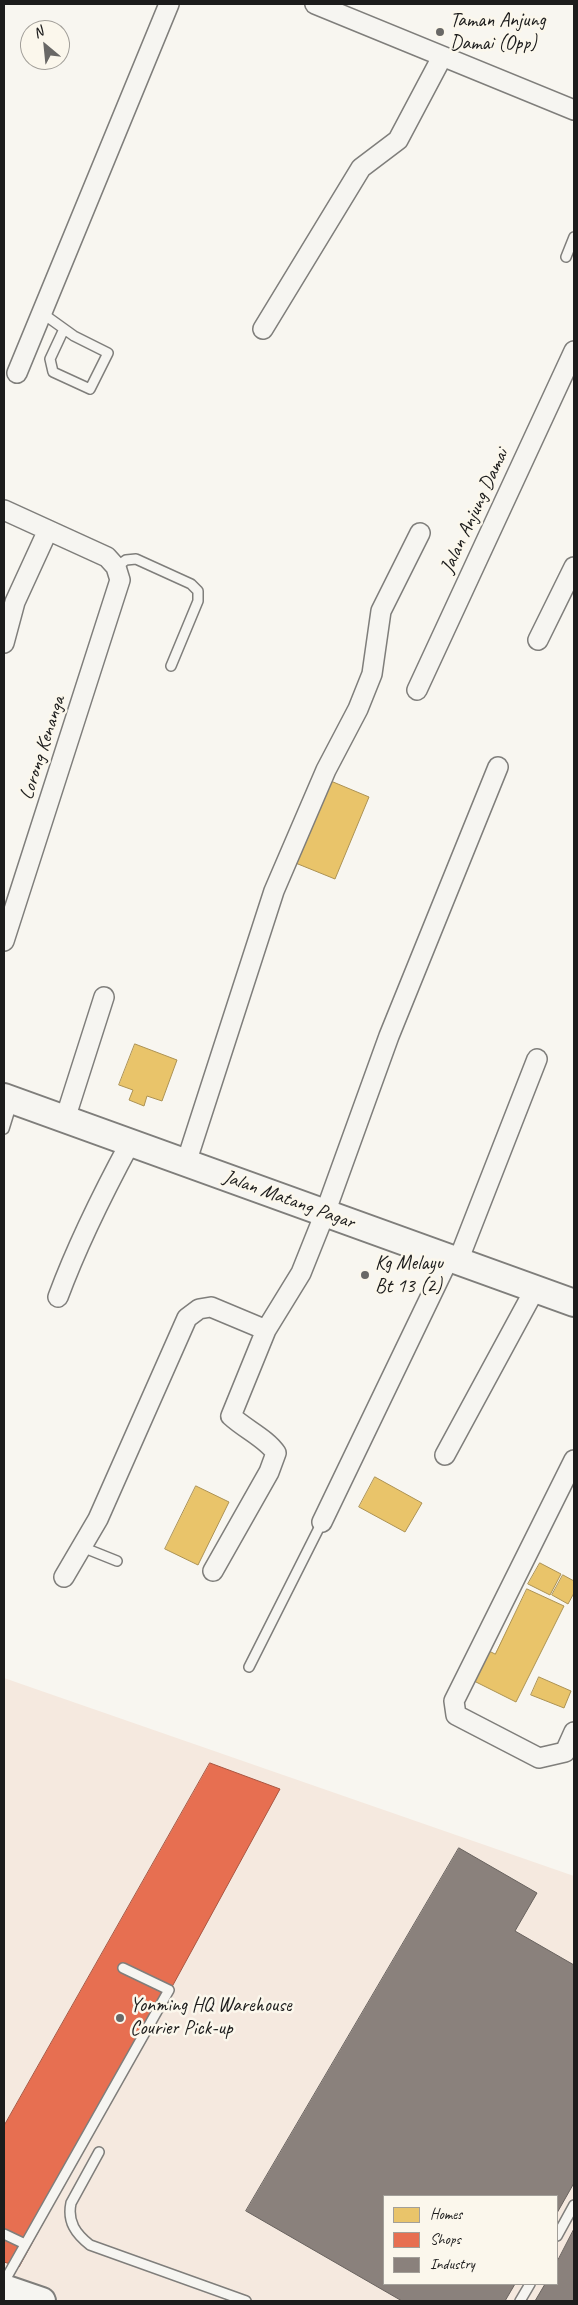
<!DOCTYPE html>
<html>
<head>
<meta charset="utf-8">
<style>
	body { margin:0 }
	#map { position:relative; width:578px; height:2305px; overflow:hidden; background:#f8f6f0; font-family:Caveat,sans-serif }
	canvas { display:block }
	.frame { position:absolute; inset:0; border:5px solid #1c1c1c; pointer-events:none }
	.legend { position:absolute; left:383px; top:2195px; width:175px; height:90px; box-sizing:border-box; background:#fbf7ec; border:1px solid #a29f99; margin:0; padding:6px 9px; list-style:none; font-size:15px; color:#1c1c1c }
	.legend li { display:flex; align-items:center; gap:10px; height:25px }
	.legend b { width:25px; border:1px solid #a29f99 }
	.north { position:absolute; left:20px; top:20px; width:50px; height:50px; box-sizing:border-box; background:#fbf7ec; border:1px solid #a29f99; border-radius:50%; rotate:332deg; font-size:14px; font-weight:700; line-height:20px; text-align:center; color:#1c1c1c }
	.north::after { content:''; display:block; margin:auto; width:18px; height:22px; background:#696866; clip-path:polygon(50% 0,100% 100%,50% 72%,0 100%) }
</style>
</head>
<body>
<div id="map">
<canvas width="578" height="2305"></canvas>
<div class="frame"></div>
<ul class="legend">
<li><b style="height:14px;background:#e9c46a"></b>Homes</li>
<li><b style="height:14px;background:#e76f51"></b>Shops</li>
<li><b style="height:14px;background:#8a817c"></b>Industry</li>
</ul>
<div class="north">N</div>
</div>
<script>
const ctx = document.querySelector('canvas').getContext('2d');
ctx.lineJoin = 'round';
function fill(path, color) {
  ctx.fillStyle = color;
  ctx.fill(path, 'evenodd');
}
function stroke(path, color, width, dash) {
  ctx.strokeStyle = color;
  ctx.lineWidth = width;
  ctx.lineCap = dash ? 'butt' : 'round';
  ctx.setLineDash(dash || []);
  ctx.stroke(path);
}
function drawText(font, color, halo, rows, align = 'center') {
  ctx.font = font + ' Caveat,sans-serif';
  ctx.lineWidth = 5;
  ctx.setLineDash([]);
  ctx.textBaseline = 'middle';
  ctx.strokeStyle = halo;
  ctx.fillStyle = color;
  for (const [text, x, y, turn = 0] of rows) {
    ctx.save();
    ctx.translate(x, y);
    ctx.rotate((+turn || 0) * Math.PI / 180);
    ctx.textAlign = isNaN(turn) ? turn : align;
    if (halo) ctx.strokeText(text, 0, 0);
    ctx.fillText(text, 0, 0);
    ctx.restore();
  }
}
fill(new Path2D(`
	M 4,1678 L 574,1876 L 574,2301 L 4,2301 ZM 384,2196 L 557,2196 L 557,2284 L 384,2284 Z`), '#f5e9df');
const homes = new Path2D(`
	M 326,779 L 369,797 L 335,879 L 293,862 Z
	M 135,1044 L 177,1060 L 162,1101 L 147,1096 L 144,1106 L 129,1100 L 133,1090 L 119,1085 Z
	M 375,1477 L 422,1503 L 405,1532 L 359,1507 Z
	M 196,1486 L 229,1502 L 198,1565 L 165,1549 Z
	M 540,1563 L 561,1574 L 550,1595 L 528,1584 Z
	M 563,1575 L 574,1581 L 574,1593 L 568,1604 L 552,1595 Z
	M 527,1589 L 564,1606 L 516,1702 L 470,1679 L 485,1649 L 495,1654 Z
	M 539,1677 L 571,1691 L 564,1708 L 531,1695 Z`);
fill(homes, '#e9c46a');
stroke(homes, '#ac9253', 1);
const shops = new Path2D(`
	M 210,1763 L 280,1789 L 19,2267 L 4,2262 L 4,2126 Z`);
fill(shops, '#e76f51');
stroke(shops, '#aa5641', 1);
const industry = new Path2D(`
	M 459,1848 L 537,1893 L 515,1931 L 574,1965 L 574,2183 L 557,2213 L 557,2196 L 384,2196 L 384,2284 L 515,2284 L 505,2301 L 402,2301 L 246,2211 Z
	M 574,2229 L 574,2301 L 535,2301 L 545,2284 L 557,2284 L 557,2262 Z`);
fill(industry, '#8a817c');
stroke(industry, '#69635f', 1);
const lane = new Path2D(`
	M 566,257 L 574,237
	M 42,313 L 74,336 L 108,353 L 90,389 L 53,372 L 50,359 L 64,329
	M 116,567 L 126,560 L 136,559 L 191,584 L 198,591 L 198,601 L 171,666
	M 4,1129 L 12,1103
	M 82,1547 L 117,1561
	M 249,1667 L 322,1522
	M 99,2152 L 71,2203 C 67,2222 76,2234 90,2245 L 246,2301
	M 4,2234 L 25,2244
	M 557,2236 L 574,2205
	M 4,2282 L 169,1990 L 123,1968
	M 520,2301 L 530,2284`);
const street = new Path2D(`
	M 315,4 L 574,110
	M 263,329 L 361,168 L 398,140 L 442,57
	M 17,373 L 169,4
	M 4,510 L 107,557 L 116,567 L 120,580 L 4,941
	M 538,640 L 574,567
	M 4,643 L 15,602 L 48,530
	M 417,690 L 574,351
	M 65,1119 L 104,997
	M 186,1163 L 274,891 L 326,770 L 358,709 L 372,674 L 381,611 L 420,533
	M 458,1261 L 537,1059
	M 58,1297 C 78,1243 103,1193 130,1143
	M 445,1455 L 535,1289
	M 574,1460 L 454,1701 L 456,1715 L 539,1758 L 565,1752 L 574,1732
	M 322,1522 L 449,1258
	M 213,1571 L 269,1472 L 276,1453 C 267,1439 245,1429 231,1416 L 266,1330 L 301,1273 L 325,1213 L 389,1036 L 498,767
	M 64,1577 L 98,1519 L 187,1318 L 199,1309 L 211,1307 L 266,1330`);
const secondary = new Path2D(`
	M 4,1097 L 574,1303
	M 4,2288 L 42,2301`);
stroke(lane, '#7f7e7b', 12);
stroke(street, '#7f7e7b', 22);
stroke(secondary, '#7f7e7b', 30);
stroke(lane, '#f6f5f1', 9);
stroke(street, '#f6f5f1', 19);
stroke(secondary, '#f6f5f1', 26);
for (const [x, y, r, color] of [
	[440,32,5,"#696866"],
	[365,1275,5,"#696866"],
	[120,2018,5,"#696866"]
]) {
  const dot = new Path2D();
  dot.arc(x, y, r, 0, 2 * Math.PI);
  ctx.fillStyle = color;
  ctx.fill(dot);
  stroke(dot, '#fbf7ec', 2);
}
drawText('20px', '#1c1c1c', '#fbf7ec', [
	["Taman Anjung",450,21],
	["Damai (Opp)",450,44],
	["Kg Melayu",375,1264],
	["Bt 13 (2)",375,1287],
	["Yonming HQ Warehouse",130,2006],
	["Courier Pick-up",130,2029]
], 'left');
drawText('20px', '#1c1c1c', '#fbf7ec', [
	["Jalan Anjung Damai",475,511,-65],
	["Lorong Kenanga",43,748,-72],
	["Jalan Matang Pagar",289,1200,20]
]);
</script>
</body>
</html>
